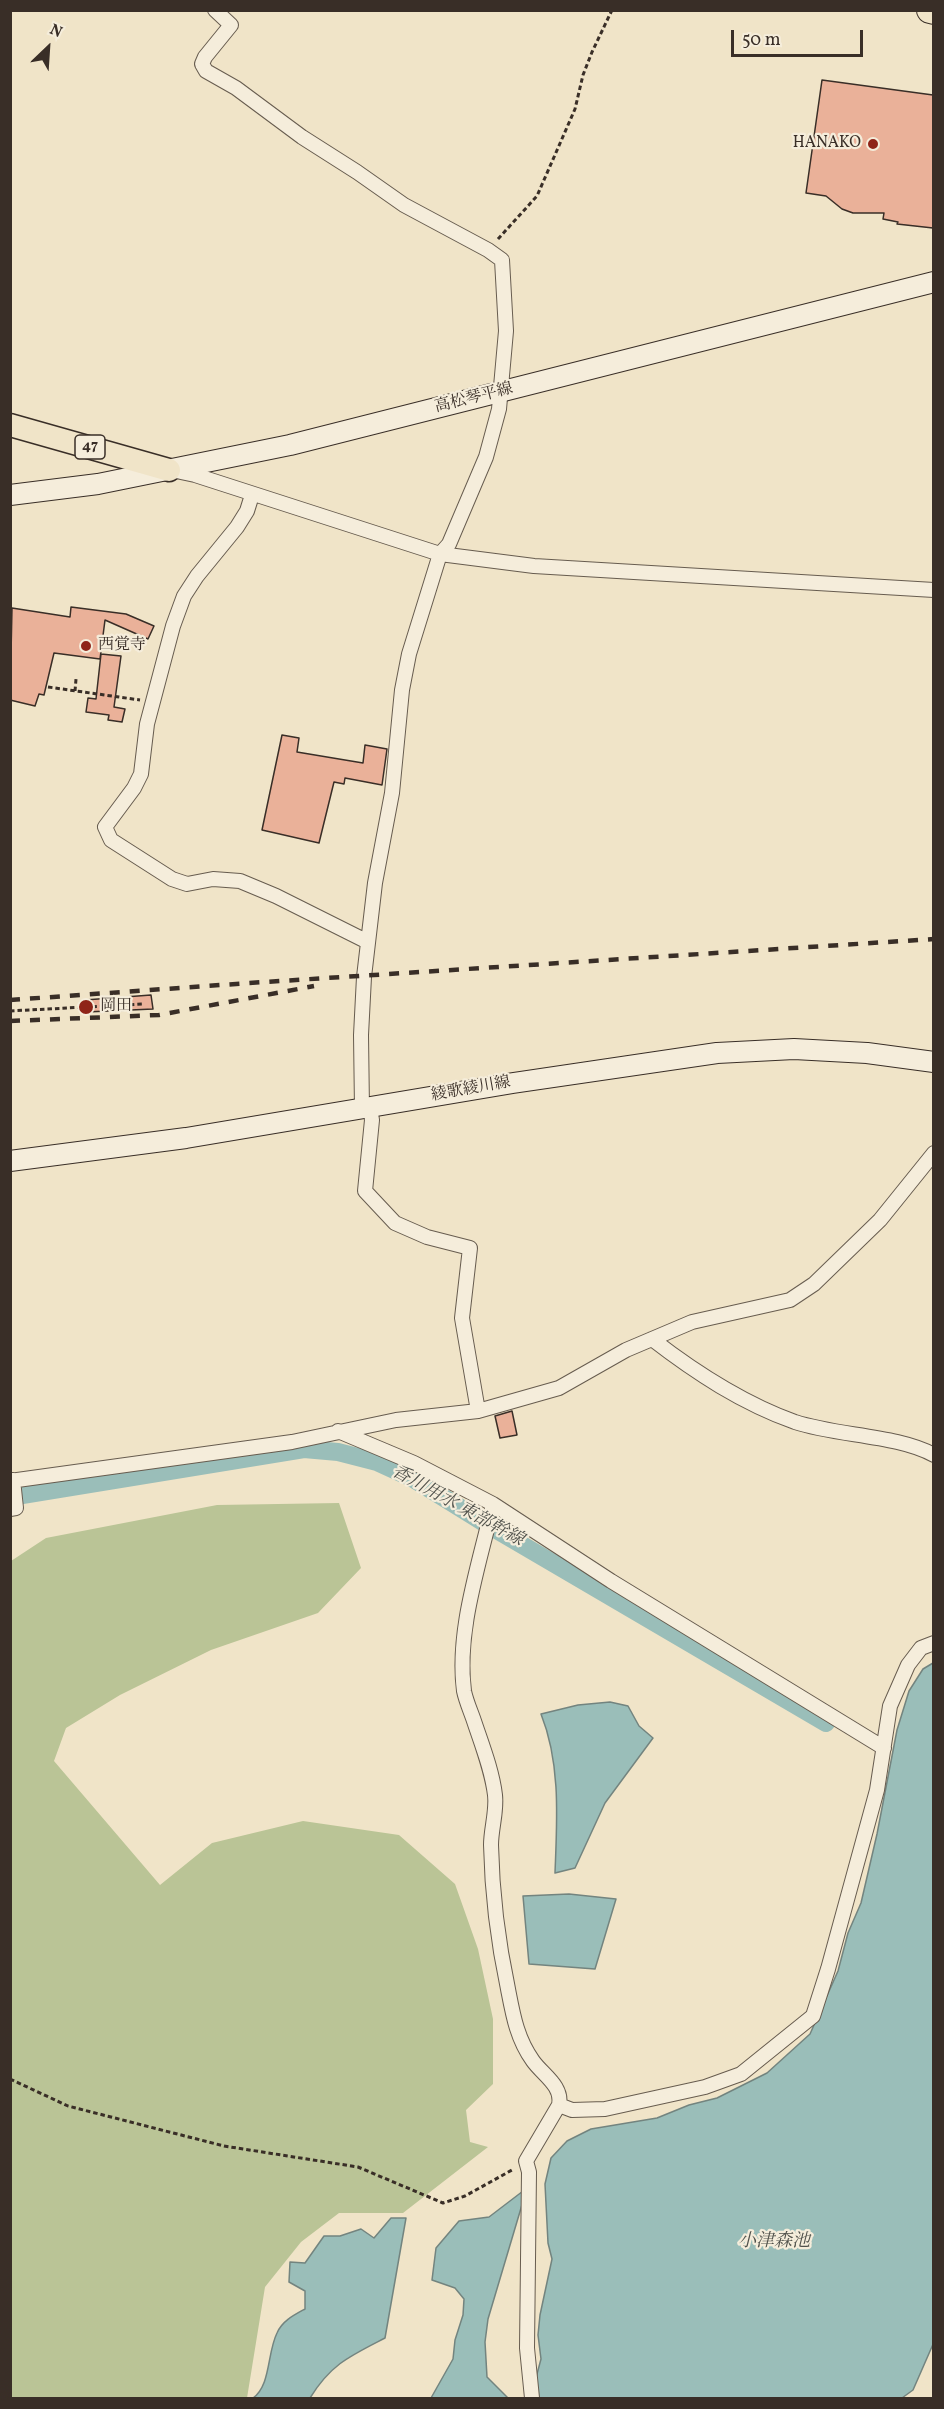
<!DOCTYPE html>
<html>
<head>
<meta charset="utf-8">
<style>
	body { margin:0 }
	#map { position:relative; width:944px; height:2409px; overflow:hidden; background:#f0e4c8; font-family:Vollkorn,serif }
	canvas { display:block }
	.frame { position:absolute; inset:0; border:12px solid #392e27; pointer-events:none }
	.north { position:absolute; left:18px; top:18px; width:60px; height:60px; -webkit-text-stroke:4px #f5eddb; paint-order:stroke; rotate:25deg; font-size:16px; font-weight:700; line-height:24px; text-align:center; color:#392e27 }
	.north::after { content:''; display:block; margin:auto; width:21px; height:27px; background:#392e27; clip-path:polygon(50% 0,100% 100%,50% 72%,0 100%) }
	.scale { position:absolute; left:731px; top:30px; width:132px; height:27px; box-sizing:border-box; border:3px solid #392e27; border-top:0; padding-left:8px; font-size:18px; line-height:21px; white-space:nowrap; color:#392e27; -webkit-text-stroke:4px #f5eddb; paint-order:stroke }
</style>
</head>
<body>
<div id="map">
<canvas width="944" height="2409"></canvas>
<div class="frame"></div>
<div class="north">N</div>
<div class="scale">50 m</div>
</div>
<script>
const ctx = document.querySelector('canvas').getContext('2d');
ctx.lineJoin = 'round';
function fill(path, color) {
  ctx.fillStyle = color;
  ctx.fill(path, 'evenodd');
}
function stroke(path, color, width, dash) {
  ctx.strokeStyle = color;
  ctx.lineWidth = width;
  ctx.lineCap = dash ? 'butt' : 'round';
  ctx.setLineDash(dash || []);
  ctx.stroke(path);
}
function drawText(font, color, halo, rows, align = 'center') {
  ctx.font = font + ' Vollkorn,"Noto Serif JP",serif';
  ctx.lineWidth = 4.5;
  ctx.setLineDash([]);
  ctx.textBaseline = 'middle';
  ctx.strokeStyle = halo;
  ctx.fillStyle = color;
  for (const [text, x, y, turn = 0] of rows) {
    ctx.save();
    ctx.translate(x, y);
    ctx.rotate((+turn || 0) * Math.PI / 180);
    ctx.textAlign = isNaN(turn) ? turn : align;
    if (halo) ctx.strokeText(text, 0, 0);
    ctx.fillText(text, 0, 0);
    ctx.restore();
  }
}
fill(new Path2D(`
	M 339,1503 L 361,1568 L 318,1613 L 211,1650 L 120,1695 L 66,1728 L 54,1761 L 160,1885 L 212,1843 L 303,1821 L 399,1835 L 455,1884 L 478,1949 L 493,2019 L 493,2084 L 466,2110 L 470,2142 L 488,2147 L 403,2213 L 339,2213 L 301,2242 L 265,2287 L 247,2398 L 11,2398 L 11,1561 L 46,1538 L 217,1505 Z`), '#bac496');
const water = new Path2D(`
	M 933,1663 L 934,2342 L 913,2390 L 902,2398 L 536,2398 L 533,2389 L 541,2359 L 538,2335 L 540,2315 L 552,2259 L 548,2243 L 545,2184 L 551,2158 L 567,2141 L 591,2129 L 657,2118 L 689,2105 L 717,2098 L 767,2073 L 810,2034 L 838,1971 L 848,1933 L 861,1903 L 877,1834 L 897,1730 L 909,1691 L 923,1669 Z
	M 610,1702 L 628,1706 L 639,1726 L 653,1738 L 605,1803 L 575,1868 L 555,1873 C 557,1820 561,1764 541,1714 L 578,1705 Z
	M 569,1894 L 616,1899 L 595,1969 L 529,1964 L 523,1896 Z
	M 527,2188 L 488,2319 L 485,2342 L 487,2377 L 508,2398 L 431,2398 L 453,2359 L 455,2340 L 463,2315 L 464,2299 L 455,2288 L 432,2280 L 436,2248 L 459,2221 L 489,2217 Z
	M 391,2218 L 406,2218 L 385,2338 C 350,2356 331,2364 310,2398 L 253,2398 C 271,2385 267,2353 277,2333 C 282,2321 294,2315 305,2309 L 305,2291 L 289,2282 L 290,2262 L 305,2263 L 324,2236 L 340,2236 L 361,2229 L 374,2238 Z`);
fill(water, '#9abeb9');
stroke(water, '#73847f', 1.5);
stroke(new Path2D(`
	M 10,1497 L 304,1449 L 338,1452 L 377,1462 L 412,1478 L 483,1522 L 826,1723`), '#9abeb9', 18);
const building = new Path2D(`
	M 822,80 L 933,95 L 933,228 L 897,224 L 898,222 L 883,219 L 884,213 L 853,213 L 842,209 L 826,196 L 806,193 Z
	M 71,607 L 126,614 L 154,626 L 148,639 L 105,620 L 100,659 L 54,653 L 44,695 L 39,694 L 35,706 L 10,700 L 12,608 L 70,617 Z
	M 101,654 L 121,656 L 114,707 L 125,709 L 122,722 L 108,720 L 109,715 L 86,712 L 88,698 L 96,699 Z
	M 282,735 L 299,738 L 297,752 L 363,763 L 365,745 L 387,749 L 382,785 L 345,778 L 344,784 L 334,782 L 319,843 L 262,830 Z
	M 151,995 L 153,1009 L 86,1012 L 85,1000 Z
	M 512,1411 L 517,1435 L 500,1438 L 495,1416 Z`);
fill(building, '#eab199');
stroke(building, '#392e27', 1.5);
const street = new Path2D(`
	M 215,10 L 231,25 L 205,57 L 202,64 L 206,71 L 236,88 L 302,137 L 357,172 L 404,205 L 488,250 L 502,260 L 506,331 L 499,409 L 486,457 L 449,544 L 440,554 L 409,654 L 402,690 L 392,793 L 375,883 L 364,977 L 361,1035 L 362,1109
	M 176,471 L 195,475 L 440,554 L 534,566 L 934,590
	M 252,495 L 247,511 L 237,527 L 197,576 L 184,596 L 173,626 L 147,724 L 141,774 L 134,788 L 105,827 L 111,840 L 172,879 L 187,884 L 213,879 L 240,881 L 276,896 L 368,942
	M 370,1107 L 372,1120 L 365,1191 L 395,1223 L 427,1237 L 470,1248 L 462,1318 L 478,1411
	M 652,1339 C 696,1373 742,1403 795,1422 C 837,1436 898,1435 934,1455
	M 338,1431 L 414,1463 L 493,1504 L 611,1581 L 884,1748
	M 10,1481 L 292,1442 L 396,1420 L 478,1411 L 559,1388 L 626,1350 L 692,1322 L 790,1300 L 814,1284 L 880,1220 L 934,1153
	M 493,1504 C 480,1563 456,1630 464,1691 C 466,1701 471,1712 474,1721 C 482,1745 492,1770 495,1795 C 497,1811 491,1829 491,1845 C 492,1893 498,1942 508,1989 C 513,2015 517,2039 533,2061 C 543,2075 563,2086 559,2105 L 526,2161 L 529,2172 L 527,2348 L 532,2398
	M 10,1509 L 16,1508 L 13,1480
	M 559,2105 L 572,2110 L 605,2109 L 705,2087 L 741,2074 L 813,2016 L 828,1969 L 877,1790 L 890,1706 L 908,1665 L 921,1648 L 934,1643`);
const secondary = new Path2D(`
	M 10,495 L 98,484 L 290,445 L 934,282
	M 10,1161 L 186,1138 L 513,1083 L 717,1053 L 794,1049 L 867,1053 L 934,1062`);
const primary = new Path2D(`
	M 10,425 L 169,470`);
const highway = new Path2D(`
	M 930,10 L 934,11`);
stroke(street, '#675c4f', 16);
stroke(secondary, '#392e27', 22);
stroke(primary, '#392e27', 25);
stroke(highway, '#392e27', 28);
stroke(new Path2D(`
	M 498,239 L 537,196 L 575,109 L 583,75 L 592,52 L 612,10
	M 48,687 L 140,700
	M 75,691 L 76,679
	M 10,1011 L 143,1004
	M 10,2079 L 68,2106 L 224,2146 L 358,2167 L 443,2203 L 465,2196 L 512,2170`), '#392e27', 3, [4.5, 3]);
stroke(street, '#f5eddb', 14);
stroke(secondary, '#f5eddb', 20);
stroke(primary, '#f0e4c8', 22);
stroke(highway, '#f0e4c8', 26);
stroke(new Path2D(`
	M 10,1000 L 249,983 L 934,939
	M 10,1021 L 159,1015 L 314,986`), '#392e27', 4.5, [10, 10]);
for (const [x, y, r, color] of [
	[873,144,6,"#8f2418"],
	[86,646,6,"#8f2418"],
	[86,1007,8,"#8f2418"]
]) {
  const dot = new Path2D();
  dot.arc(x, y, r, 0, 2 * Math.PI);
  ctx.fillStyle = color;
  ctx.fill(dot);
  stroke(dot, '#f5eddb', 2);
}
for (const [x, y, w] of [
	[90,447,30]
]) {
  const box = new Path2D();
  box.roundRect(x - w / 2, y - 12, w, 24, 4.5);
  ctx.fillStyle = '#f5eddb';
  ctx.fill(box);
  stroke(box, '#392e27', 1.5);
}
drawText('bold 15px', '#392e27', null, [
	["47",90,447]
]);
drawText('16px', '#392e27', '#f5eddb', [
	["HANAKO",861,144,"right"],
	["西覚寺",98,646],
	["岡田",100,1007]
], 'left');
drawText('16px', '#392e27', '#f5eddb', [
	["高松琴平線",474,399,-14],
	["綾歌綾川線",471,1090,-10]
]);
drawText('italic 18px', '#51524c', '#f5eddb', [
	["香川用水 東部幹線",457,1507,29],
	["小津森池",774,2243]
]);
</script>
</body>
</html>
